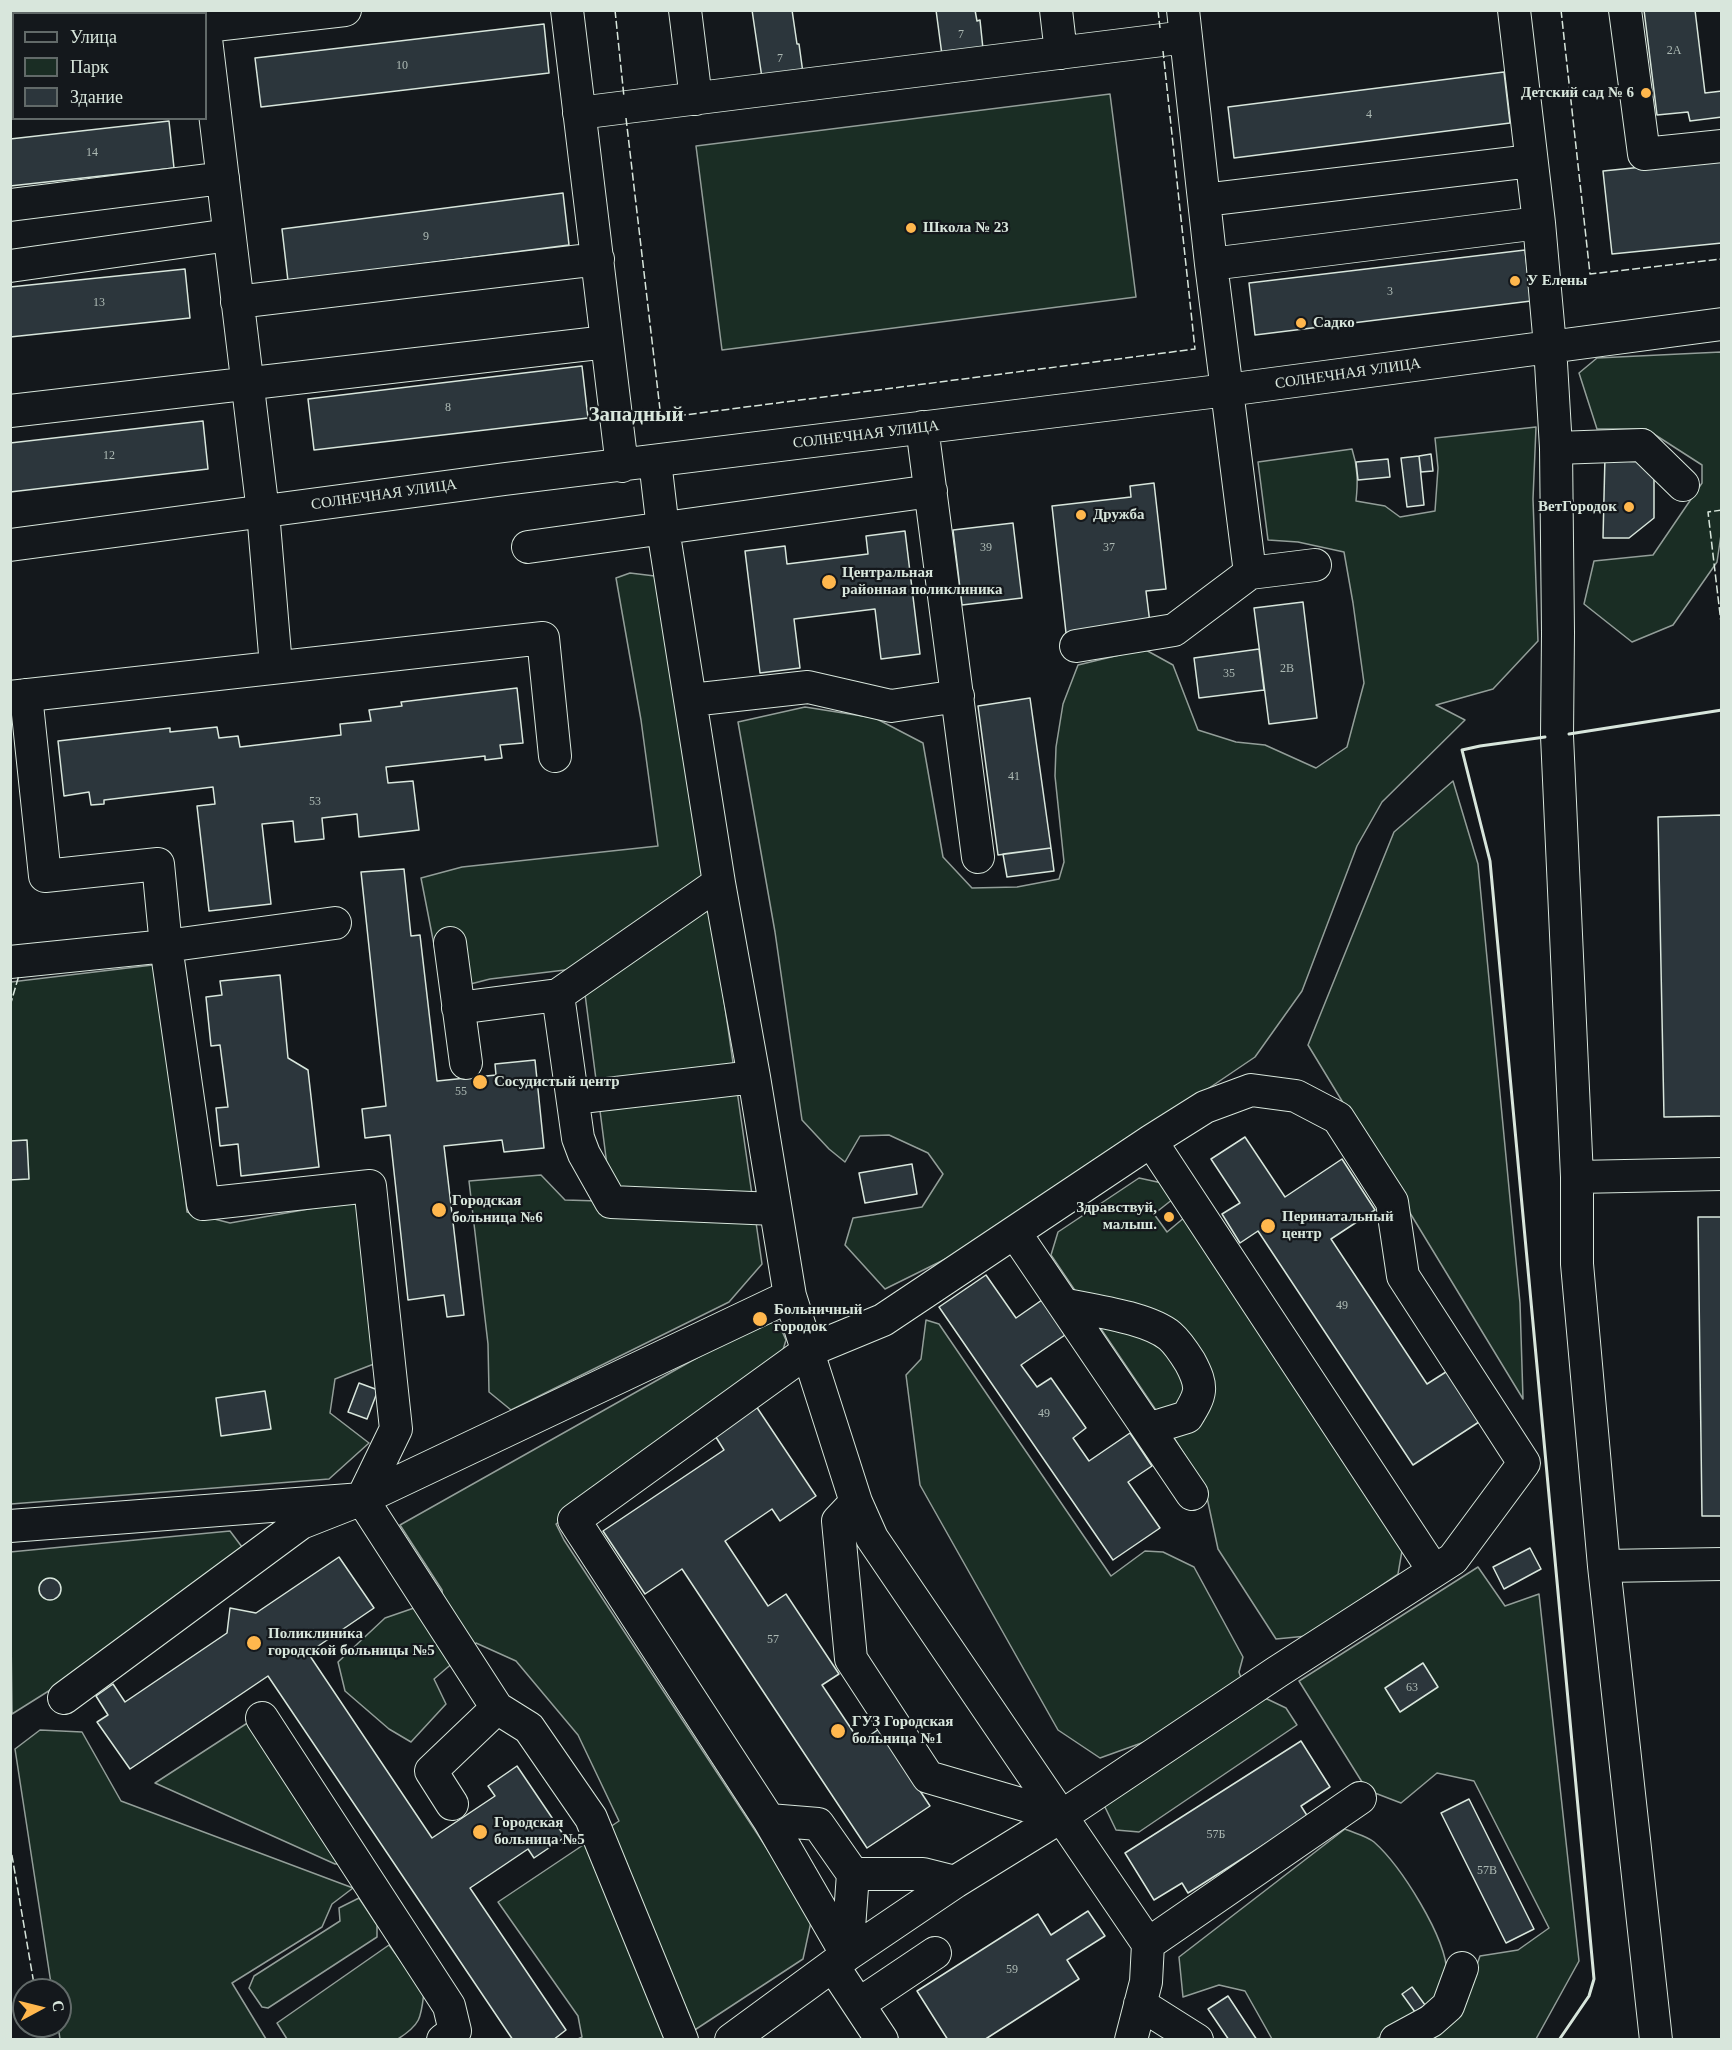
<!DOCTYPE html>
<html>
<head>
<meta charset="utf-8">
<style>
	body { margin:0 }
	#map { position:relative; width:1732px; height:2050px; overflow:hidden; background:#14181c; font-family:Georgia,serif }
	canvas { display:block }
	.frame { position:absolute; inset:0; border:12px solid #d8e6dc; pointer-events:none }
	.legend { position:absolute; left:12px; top:12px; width:195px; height:108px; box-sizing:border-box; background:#14181c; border:2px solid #626a69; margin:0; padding:8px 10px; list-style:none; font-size:18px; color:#d8e6dc }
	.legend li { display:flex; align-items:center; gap:12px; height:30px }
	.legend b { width:30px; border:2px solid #626a69 }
	.north { position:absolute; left:12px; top:1978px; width:60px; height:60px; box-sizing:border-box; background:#14181c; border:2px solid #626a69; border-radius:50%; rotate:83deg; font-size:16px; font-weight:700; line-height:24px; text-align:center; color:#d8e6dc }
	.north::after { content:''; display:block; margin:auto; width:21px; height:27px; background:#ffb74d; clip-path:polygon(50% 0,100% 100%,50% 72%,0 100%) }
</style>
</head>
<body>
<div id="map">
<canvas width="1732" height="2050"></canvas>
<div class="frame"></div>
<ul class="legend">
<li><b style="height:8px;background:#14181c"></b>Улица</li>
<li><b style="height:16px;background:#1a2d24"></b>Парк</li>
<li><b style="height:16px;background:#2c363c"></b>Здание</li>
</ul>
<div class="north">С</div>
</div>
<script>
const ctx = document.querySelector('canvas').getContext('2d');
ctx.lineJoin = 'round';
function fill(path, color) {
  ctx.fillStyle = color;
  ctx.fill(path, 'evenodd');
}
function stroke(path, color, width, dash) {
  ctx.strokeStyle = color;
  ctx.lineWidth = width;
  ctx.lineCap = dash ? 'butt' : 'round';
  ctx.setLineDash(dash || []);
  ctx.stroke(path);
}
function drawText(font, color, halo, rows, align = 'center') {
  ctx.font = font + ' Georgia,serif';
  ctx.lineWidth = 4.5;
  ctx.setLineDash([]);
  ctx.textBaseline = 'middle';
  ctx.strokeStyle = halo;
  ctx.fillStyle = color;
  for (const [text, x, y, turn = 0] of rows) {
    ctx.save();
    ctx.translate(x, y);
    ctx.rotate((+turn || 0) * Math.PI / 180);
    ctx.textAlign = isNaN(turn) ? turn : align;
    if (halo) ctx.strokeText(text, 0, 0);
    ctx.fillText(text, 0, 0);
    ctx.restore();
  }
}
const green = new Path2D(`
	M 1110,94 L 1136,297 L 722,350 L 696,146 Z
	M 1721,352 L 1722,528 L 1717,562 L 1673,625 L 1632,642 L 1584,604 L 1594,561 L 1653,555 L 1702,483 L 1702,465 L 1646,429 L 1597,429 L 1579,373 L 1597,358 Z
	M 1536,427 L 1533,499 L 1538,641 L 1493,689 L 1436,705 L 1465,720 L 1382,802 L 1357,846 L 1302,991 L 1255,1057 L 986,1239 L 885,1289 L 845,1245 L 853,1218 L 922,1207 L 943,1174 L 928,1153 L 889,1135 L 860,1136 L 845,1162 L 829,1149 L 802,1120 L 775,932 L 738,722 L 805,707 L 875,718 L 923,743 L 943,857 L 972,888 L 1017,887 L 1059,879 L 1064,862 L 1055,776 L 1056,747 L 1063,704 L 1078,665 L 1144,649 L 1173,665 L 1198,730 L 1236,742 L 1265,745 L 1316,768 L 1347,747 L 1364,683 L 1353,603 L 1344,552 L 1298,542 L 1268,540 L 1258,462 L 1352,449 C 1358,467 1358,482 1356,501 L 1385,506 L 1400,517 L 1435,511 L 1438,468 L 1435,438 Z
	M 630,573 L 663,577 L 762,1264 L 729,1302 L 511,1410 L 489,1392 L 488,1344 L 469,1181 L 541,1175 L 565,1200 L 599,1201 L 608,1173 L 585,994 L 565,970 L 490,979 L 443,991 L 421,878 L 462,867 L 658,846 L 641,720 L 616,578 Z
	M 1453,781 L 1478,864 L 1520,1303 L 1523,1399 L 1308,1045 L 1394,832 Z
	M 161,964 L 187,1212 L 230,1223 L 359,1200 L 379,1362 L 335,1379 L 330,1413 L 369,1443 L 329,1479 L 11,1504 L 11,982 Z
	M 1139,1178 L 1162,1183 L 1173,1199 L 1154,1214 L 1167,1232 L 1185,1217 L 1403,1545 L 1398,1574 L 1307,1636 L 1276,1639 L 1218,1549 L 1205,1488 L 1166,1425 L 1051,1255 L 1058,1232 Z
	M 926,1320 L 939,1324 L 1111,1576 L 1145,1551 L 1163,1552 L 1194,1567 L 1243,1657 L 1239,1672 L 1242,1681 L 1147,1741 L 1100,1758 L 1058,1730 L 920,1485 L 906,1375 L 921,1359 Z
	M 778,1322 L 786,1340 L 779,1363 L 556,1524 L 564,1540 L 812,1917 L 803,1959 L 681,2039 L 578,2039 L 582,2037 L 578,2016 L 498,1902 L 619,1821 L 578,1735 L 516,1661 L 476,1643 L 434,1679 L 446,1704 L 411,1742 L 389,1729 L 345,1691 L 338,1662 L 385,1618 L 443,1598 L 442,1590 L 400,1525 L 757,1324 Z
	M 230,1531 L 242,1547 L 55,1687 L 12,1714 L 10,1552 Z
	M 1478,1567 L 1505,1606 L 1539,1594 L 1579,1961 L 1536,2039 L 1418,2039 L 1461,2010 L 1480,1956 L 1518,1950 L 1549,1928 L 1474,1781 L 1437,1773 L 1401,1803 L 1367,1790 L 1299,1681 Z
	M 1265,1698 L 1286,1708 L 1297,1725 L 1139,1832 L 1116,1830 L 1104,1805 Z
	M 252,1720 L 347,1863 L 335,1864 L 155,1783 Z
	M 40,1730 L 82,1732 L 121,1801 L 353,1888 L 332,1904 L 322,1927 L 232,1983 L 266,2039 L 60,2039 L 58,2026 L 60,2026 L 60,1990 L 52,1990 L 15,1749 Z
	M 1345,1829 C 1354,1833 1367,1836 1374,1842 C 1401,1866 1446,1937 1447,1973 C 1447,1984 1439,1998 1436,2008 L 1376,2039 L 1272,2039 L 1245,1991 L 1219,1985 L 1183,1997 L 1179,1957 Z
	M 359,1898 L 377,1925 L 377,1937 L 268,2008 L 262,2007 L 249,1988 L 254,1976 L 340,1921 L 339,1908 Z
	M 389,1945 L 424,1992 C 421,2018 421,2024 398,2039 L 287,2039 L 277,2023 Z`);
fill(green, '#1a2d24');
stroke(green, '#939e99', 1.5);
const building = new Path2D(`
	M 752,10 L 792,10 L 797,44 L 799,44 L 803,73 L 762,78 Z
	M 936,10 L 975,10 L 977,21 L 980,20 L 983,49 L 942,55 Z
	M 1644,10 L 1695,10 L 1705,93 L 1722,91 L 1722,117 L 1690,121 L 1688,112 L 1657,115 Z
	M 544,24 L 549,73 L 261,107 L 255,58 Z
	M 1504,72 L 1510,123 L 1234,158 L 1228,107 Z
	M 169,121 L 174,168 L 10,186 L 10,139 Z
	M 1722,159 L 1722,243 L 1612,254 L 1603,171 Z
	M 563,193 L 569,245 L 288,281 L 282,229 Z
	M 1525,250 L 1531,301 L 1255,335 L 1249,283 Z
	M 185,269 L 190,318 L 10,337 L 10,287 Z
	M 582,366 L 588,418 L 314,450 L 308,399 Z
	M 203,421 L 208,469 L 10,492 L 10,443 Z
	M 1431,454 L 1433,471 L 1421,472 L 1419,456 Z
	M 1419,456 L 1424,505 L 1407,507 L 1401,458 Z
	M 1605,456 L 1634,457 L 1654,478 L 1654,518 L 1629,538 L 1603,538 Z
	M 1388,459 L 1390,477 L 1358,480 L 1356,462 Z
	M 1154,483 L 1166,589 L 1146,591 L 1150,623 L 1066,633 L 1052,506 L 1131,497 L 1130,486 Z
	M 1013,523 L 1022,598 L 962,605 L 953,530 Z
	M 905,531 L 920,654 L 881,659 L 875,609 L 794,619 L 800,668 L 760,673 L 745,551 L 785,546 L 787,564 L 868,554 L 866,536 Z
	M 1303,602 L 1317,718 L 1269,724 L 1254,608 Z
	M 1259,649 L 1264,690 L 1199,698 L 1194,658 Z
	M 517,688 L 523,743 L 500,745 L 502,758 L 485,760 L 485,756 L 386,767 L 388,783 L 413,781 L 419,830 L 359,837 L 357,814 L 322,818 L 324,839 L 295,842 L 293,821 L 262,824 L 271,904 L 209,911 L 197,806 L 215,804 L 213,787 L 104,800 L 104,804 L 91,805 L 89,792 L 64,796 L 58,741 L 170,728 L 170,732 L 217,727 L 219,738 L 238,736 L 240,747 L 341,735 L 340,724 L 371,721 L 369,710 L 402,706 L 401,702 Z
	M 1030,698 L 1051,848 L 998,855 L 978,706 Z
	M 1722,815 L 1722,1116 L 1664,1117 L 1658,817 Z
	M 1051,848 L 1054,871 L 1007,877 L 1003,854 Z
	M 404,869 L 411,936 L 420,935 L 437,1081 L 496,1075 L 495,1064 L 535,1060 L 544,1148 L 504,1152 L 502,1140 L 444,1146 L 464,1315 L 447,1317 L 444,1295 L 408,1300 L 390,1135 L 365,1138 L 362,1109 L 386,1106 L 361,872 Z
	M 280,975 L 288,1058 L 308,1070 L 319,1167 L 241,1176 L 238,1144 L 220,1146 L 216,1108 L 228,1107 L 220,1045 L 211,1046 L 206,997 L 222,995 L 220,981 Z
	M 1245,1137 L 1285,1197 L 1342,1159 L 1375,1210 L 1331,1239 L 1427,1384 L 1449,1370 L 1482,1420 L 1413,1465 L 1258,1231 L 1240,1243 L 1222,1214 L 1240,1203 L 1211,1159 Z
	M 27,1140 L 29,1179 L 10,1180 L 10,1141 Z
	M 912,1164 L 917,1194 L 865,1203 L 859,1173 Z
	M 1698,1217 L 1722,1217 L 1722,1516 L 1702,1516 Z
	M 986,1275 L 1016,1318 L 1042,1300 L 1065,1335 L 1021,1365 L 1037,1387 L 1051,1378 L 1086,1428 L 1073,1438 L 1089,1461 L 1130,1433 L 1152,1466 L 1128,1482 L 1160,1528 L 1113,1560 L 939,1307 Z
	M 359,1383 L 378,1390 L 367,1419 L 348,1412 Z
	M 265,1391 L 271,1429 L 221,1436 L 216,1398 Z
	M 756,1406 L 816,1496 L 780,1521 L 772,1509 L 725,1541 L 768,1606 L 786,1594 L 839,1674 L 822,1685 L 860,1742 L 879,1729 L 930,1806 L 867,1848 L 682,1569 L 645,1594 L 603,1531 L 724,1450 L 714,1434 Z
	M 1530,1548 L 1541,1569 L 1504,1589 L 1493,1567 Z
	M 339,1557 L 374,1608 L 308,1653 L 432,1838 L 495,1796 L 488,1786 L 517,1766 L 565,1837 L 534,1858 L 528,1849 L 470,1888 L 566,2030 L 553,2040 L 513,2040 L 268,1676 L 130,1769 L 97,1722 L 108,1715 L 96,1696 L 113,1684 L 125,1702 L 227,1633 L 230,1608 L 256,1613 Z
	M39 1589a11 11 0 1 1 22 0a11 11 0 1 1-22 0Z
	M 1423,1663 L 1438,1687 L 1400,1712 L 1385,1688 Z
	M 1301,1741 L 1330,1787 L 1301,1806 L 1308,1817 L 1188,1893 L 1182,1883 L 1154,1900 L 1125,1853 Z
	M 1469,1799 L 1534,1929 L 1506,1943 L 1441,1813 Z
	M 1088,1911 L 1105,1936 L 1067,1960 L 1079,1979 L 984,2040 L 948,2040 L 917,1991 L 1038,1914 L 1051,1935 Z
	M 1412,1987 L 1425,2005 L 1415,2012 L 1402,1994 Z
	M 1228,1996 L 1257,2040 L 1229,2040 L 1208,2009 Z`);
fill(building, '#2c363c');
stroke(building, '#d8e6dc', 1.5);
const minor = new Path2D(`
	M 567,10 L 622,466
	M 685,10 L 696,99
	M 1056,10 L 1061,53
	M 1183,10 L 1211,264 L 1250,573 L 1315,565
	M 1514,10 L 1539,223 L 1550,346 L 1556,448 L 1558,633 L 1557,736 L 1577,1177 L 1577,1264 L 1604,1566 L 1656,2040
	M 1625,10 L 1644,154 L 1722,146
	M 206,26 L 345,10
	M 206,39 L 263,512 L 276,666
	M 579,113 L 1186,37
	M 1204,200 L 1531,161
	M 10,205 L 223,178
	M 1211,264 L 1539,223
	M 10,266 L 229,235
	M 237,302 L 598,259
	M 10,411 L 607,342
	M 922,427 L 978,857
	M 1556,448 L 1642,445 L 1683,485
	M 655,461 L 663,529 L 719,883 L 754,1077 L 790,1296 L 856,1502 L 872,1538 L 1148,1944 L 1146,1982 L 1131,2040
	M 10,545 L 505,479 L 1227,390 L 1722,324
	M 528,547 L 931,491
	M 1076,646 L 1174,630 L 1250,573
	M 10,697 L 543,638 L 555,756
	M 691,700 L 808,687 L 891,706 L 958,696
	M 719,883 L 558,995 L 578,1138 L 584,1154 L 611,1202 L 775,1209
	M 450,943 L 466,1063
	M 10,962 L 166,946 L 335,923
	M 458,1008 L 558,995
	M 573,1098 L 754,1077
	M 1151,1141 L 1434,1571
	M 1577,1177 L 1722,1174
	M 1015,1233 L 1192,1494
	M 1063,1304 C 1092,1311 1147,1317 1170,1336 C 1177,1342 1185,1354 1190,1362 C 1204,1388 1201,1394 1187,1417 L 1148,1429
	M 362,1499 L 497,1708 L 529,1728 L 591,1818 L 682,2040
	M 856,1502 L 838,1521 L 851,1659 L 928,1777 L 1062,1816
	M 10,1526 L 362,1499 L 396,1429 L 370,1186 L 203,1204 L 166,946 L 158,864 L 45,876 L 26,695
	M 1604,1566 L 1722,1564
	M 64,1698 L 301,1523 L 362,1499 L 790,1296
	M 262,1718 L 449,2006 L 455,2031 L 443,2040
	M 452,1804 L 431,1771 L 497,1708
	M 769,1820 L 818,1824 L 853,1874 L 923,1874 L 955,1882
	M 1148,1944 L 1360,1798
	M 847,1955 L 853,1874
	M 833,1966 L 882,2040
	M 859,2004 L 935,1953
	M 1140,2004 L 1197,2040
	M 731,2040 L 847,1955 L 955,1882 L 1062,1816 L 1277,1672 L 1453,1559 L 1524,1463 L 1403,1276 L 1392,1202 L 1338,1118 L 1296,1096 L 1251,1090 L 1205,1107 L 1151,1141 L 883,1320 L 808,1351 L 574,1520 L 769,1820 L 847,1955
	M 1396,2040 L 1431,2021 L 1448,2006 L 1462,1968`);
stroke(minor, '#d8e6dc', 34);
stroke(minor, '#14181c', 32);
stroke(new Path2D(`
	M 615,10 L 624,97
	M 1158,10 L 1160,28
	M 1561,10 L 1590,274 L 1722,259
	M 626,118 L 661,418 L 1195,349 L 1163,51
	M 1722,510 L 1708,512 L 1722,631
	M 10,1006 L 19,975
	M 10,1844 L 35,1990
	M 41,2026 L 44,2040`), '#d8e6dc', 1.5, [8, 3]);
stroke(new Path2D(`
	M 1569,734 L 1722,710
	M 1545,737 L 1480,746 L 1462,750 L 1490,861 L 1594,1979 L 1589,1996 L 1559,2040`), '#d8e6dc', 3);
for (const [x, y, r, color] of [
	[1646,93,6,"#ffb74d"],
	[911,228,6,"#ffb74d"],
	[1515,281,6,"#ffb74d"],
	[1301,323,6,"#ffb74d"],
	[1629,507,6,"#ffb74d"],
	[1081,515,6,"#ffb74d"],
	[829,582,8,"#ffb74d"],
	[480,1082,8,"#ffb74d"],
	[439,1210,8,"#ffb74d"],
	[1169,1217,6,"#ffb74d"],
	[1268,1226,8,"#ffb74d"],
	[760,1319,8,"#ffb74d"],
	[254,1643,8,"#ffb74d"],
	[838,1731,8,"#ffb74d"],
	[480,1832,8,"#ffb74d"]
]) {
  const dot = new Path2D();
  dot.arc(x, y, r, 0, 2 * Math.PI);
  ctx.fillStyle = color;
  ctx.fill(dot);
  stroke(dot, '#14181c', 2);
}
drawText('12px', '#adbab4', null, [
	["7",961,35],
	["2А",1674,51],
	["7",780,59],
	["10",402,66],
	["4",1369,115],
	["14",92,153],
	["9",426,237],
	["3",1390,292],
	["13",99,303],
	["8",448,408],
	["12",109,456],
	["39",986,548],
	["37",1109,548],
	["2В",1287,669],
	["35",1229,674],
	["41",1014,777],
	["53",315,802],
	["55",461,1092],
	["49",1342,1306],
	["49",1044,1414],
	["57",773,1640],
	["63",1412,1688],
	["57Б",1216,1835],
	["57В",1487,1871],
	["59",1012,1970]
]);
drawText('bold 15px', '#d8e6dc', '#14181c', [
	["Детский сад № 6",1634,93,"right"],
	["Школа № 23",923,228],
	["У Елены",1527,281],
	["Садко",1313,323],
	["ВетГородок",1617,507,"right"],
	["Дружба",1093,515],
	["Центральная",842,573],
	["районная поликлиника",842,590],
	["Сосудистый центр",494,1082],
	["Городская",452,1201],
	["больница №6",452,1218],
	["Здравствуй,",1157,1208,"right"],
	["малыш.",1157,1225,"right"],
	["Перинатальный",1282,1217],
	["центр",1282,1234],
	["Больничный",774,1310],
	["городок",774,1327],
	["Поликлиника",268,1634],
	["городской больницы №5",268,1651],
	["ГУЗ Городская",852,1722],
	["больница №1",852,1739],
	["Городская",494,1823],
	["больница №5",494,1840]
], 'left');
drawText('15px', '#d8e6dc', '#14181c', [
	["СОЛНЕЧНАЯ УЛИЦА",1348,374,-8],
	["СОЛНЕЧНАЯ УЛИЦА",866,435,-7],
	["СОЛНЕЧНАЯ УЛИЦА",384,495,-8]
]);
drawText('bold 21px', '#d8e6dc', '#14181c', [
	["Западный",636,416]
]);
</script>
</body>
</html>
